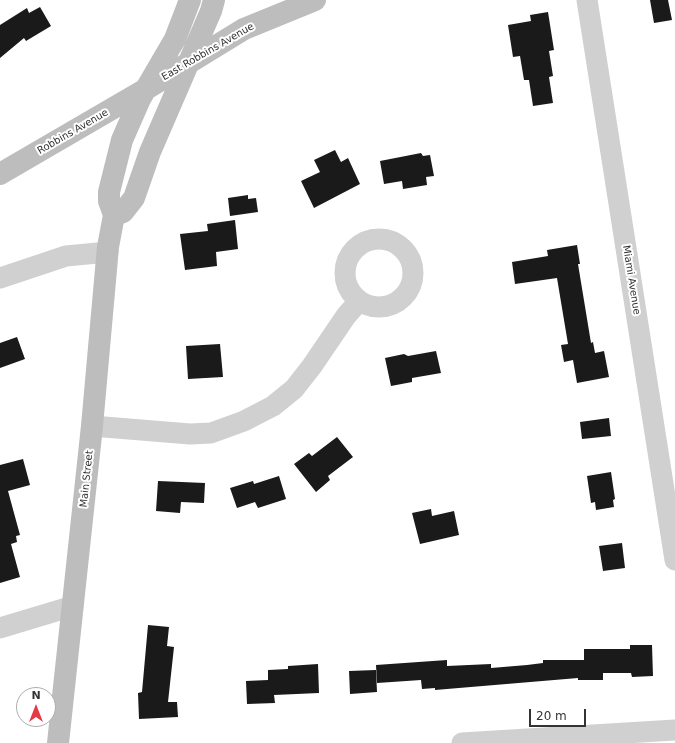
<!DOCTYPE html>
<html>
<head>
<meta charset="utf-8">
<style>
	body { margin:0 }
	#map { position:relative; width:675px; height:743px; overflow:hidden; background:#fff; font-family:"DejaVu Sans",sans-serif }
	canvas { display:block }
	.north { position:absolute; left:16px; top:687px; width:40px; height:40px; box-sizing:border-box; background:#fff; border:1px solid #adadad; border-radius:50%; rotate:0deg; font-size:11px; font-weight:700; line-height:16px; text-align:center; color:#333 }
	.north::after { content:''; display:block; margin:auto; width:14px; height:18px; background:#e63946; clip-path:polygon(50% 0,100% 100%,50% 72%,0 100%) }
	.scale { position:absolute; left:529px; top:709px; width:57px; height:18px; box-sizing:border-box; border:2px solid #333; border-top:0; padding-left:5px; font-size:12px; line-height:14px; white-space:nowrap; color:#333; -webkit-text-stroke:3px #fff; paint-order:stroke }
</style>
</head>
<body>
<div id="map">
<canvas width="675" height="743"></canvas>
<div class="north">N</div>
<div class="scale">20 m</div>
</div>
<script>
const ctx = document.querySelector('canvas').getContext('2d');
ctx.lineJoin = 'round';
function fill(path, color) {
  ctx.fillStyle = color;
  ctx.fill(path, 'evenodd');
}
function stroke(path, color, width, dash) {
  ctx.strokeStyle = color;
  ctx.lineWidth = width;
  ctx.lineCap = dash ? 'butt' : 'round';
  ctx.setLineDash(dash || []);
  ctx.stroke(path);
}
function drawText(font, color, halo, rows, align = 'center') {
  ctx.font = font + ' "DejaVu Sans",sans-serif';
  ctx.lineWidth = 4;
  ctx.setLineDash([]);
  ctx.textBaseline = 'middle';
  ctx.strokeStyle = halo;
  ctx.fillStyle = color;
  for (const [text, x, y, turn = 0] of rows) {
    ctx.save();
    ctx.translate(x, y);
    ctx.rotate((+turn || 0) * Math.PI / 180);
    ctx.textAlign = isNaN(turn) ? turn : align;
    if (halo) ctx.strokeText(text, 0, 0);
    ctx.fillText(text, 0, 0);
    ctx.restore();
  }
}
fill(new Path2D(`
	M 650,0 L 668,0 L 672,20 L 654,23 Z
	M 40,7 L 51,26 L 26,41 L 24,38 L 0,58 L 0,25 L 27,8 L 29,13 Z
	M 548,12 L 554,50 L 549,51 L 553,76 L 549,77 L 553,103 L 533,106 L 529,80 L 524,80 L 520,56 L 513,57 L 508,25 L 531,21 L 530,15 Z
	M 335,150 L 341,162 L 348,158 L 360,184 L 314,208 L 301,181 L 320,172 L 314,160 Z
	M 421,153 L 423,156 L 430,155 L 434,176 L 426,177 L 427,185 L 403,189 L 402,181 L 384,184 L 380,161 Z
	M 248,195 L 248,199 L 256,198 L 258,212 L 230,216 L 228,198 Z
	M 235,220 L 238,249 L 216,252 L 217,266 L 185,270 L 180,234 L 208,231 L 207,224 Z
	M 577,245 L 580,264 L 578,264 L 591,343 L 593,342 L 595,353 L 604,351 L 609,377 L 577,383 L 573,360 L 564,362 L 561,345 L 568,344 L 557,278 L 515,284 L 512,262 L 548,256 L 547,250 Z
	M 17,337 L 25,359 L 0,368 L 0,343 Z
	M 220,344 L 223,377 L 188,379 L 186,346 Z
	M 436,351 L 441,373 L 412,378 L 412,382 L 391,386 L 385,358 L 404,354 L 408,356 Z
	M 609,418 L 611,436 L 582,439 L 580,422 Z
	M 337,437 L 353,457 L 328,476 L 330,480 L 316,492 L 294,464 L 309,453 L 312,456 Z
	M 23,459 L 30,485 L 8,491 L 20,535 L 16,536 L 17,542 L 11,544 L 20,577 L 0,583 L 0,465 Z
	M 611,472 L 615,499 L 613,500 L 614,507 L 596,510 L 595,502 L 591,503 L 587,476 Z
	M 279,476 L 286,499 L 258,508 L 255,502 L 237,508 L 230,488 L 253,481 L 254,484 Z
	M 158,481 L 205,483 L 204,503 L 181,502 L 180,513 L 156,511 Z
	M 431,509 L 432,516 L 454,511 L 459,535 L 420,544 L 412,513 Z
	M 622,543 L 625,568 L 603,571 L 599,546 Z
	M 148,625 L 169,627 L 167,646 L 174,647 L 168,702 L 177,702 L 178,717 L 139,719 L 138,693 L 142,692 Z
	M 630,645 L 652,645 L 653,676 L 632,677 L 631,673 L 603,673 L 603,680 L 578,680 L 578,678 L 435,690 L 435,688 L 422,689 L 421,680 L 377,683 L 376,665 L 447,660 L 447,666 L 491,664 L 491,668 L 527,665 L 543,663 L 543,660 L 584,660 L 584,649 L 630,649 Z
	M 318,664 L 319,693 L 274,695 L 275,703 L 247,704 L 246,681 L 268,680 L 268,670 L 288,669 L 288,666 Z
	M 376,670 L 377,692 L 350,694 L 349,671 Z`), '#1a1a1a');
stroke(new Path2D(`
	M 587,0 L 675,560
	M345 273a34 34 0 1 1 68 0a34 34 0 1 1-68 0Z
	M 0,278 L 66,256 L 108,252
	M 92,426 L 190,434 L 211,433 L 244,421 L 273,406 L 294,389 L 312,366 L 346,316 L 359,301
	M 0,628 L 73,606
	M 462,743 L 675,730`), '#d0d0d0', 21);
stroke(new Path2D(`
	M 0,174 L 146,89 L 244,29 L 315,0
	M 114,215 L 123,212 L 134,198 L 150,152 L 211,11 L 214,0
	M 114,215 L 109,201 L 109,192 L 122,140 L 140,99 L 175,39 L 190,0
	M 58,743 L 92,426 L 108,247 L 114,215`), '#bdbdbd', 22);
drawText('10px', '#333', '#fff', [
	["East Robbins Avenue",208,52,-30],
	["Robbins Avenue",73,132,-30],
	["Miami Avenue",631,280,81],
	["Main Street",87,479,-84]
]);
</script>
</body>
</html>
